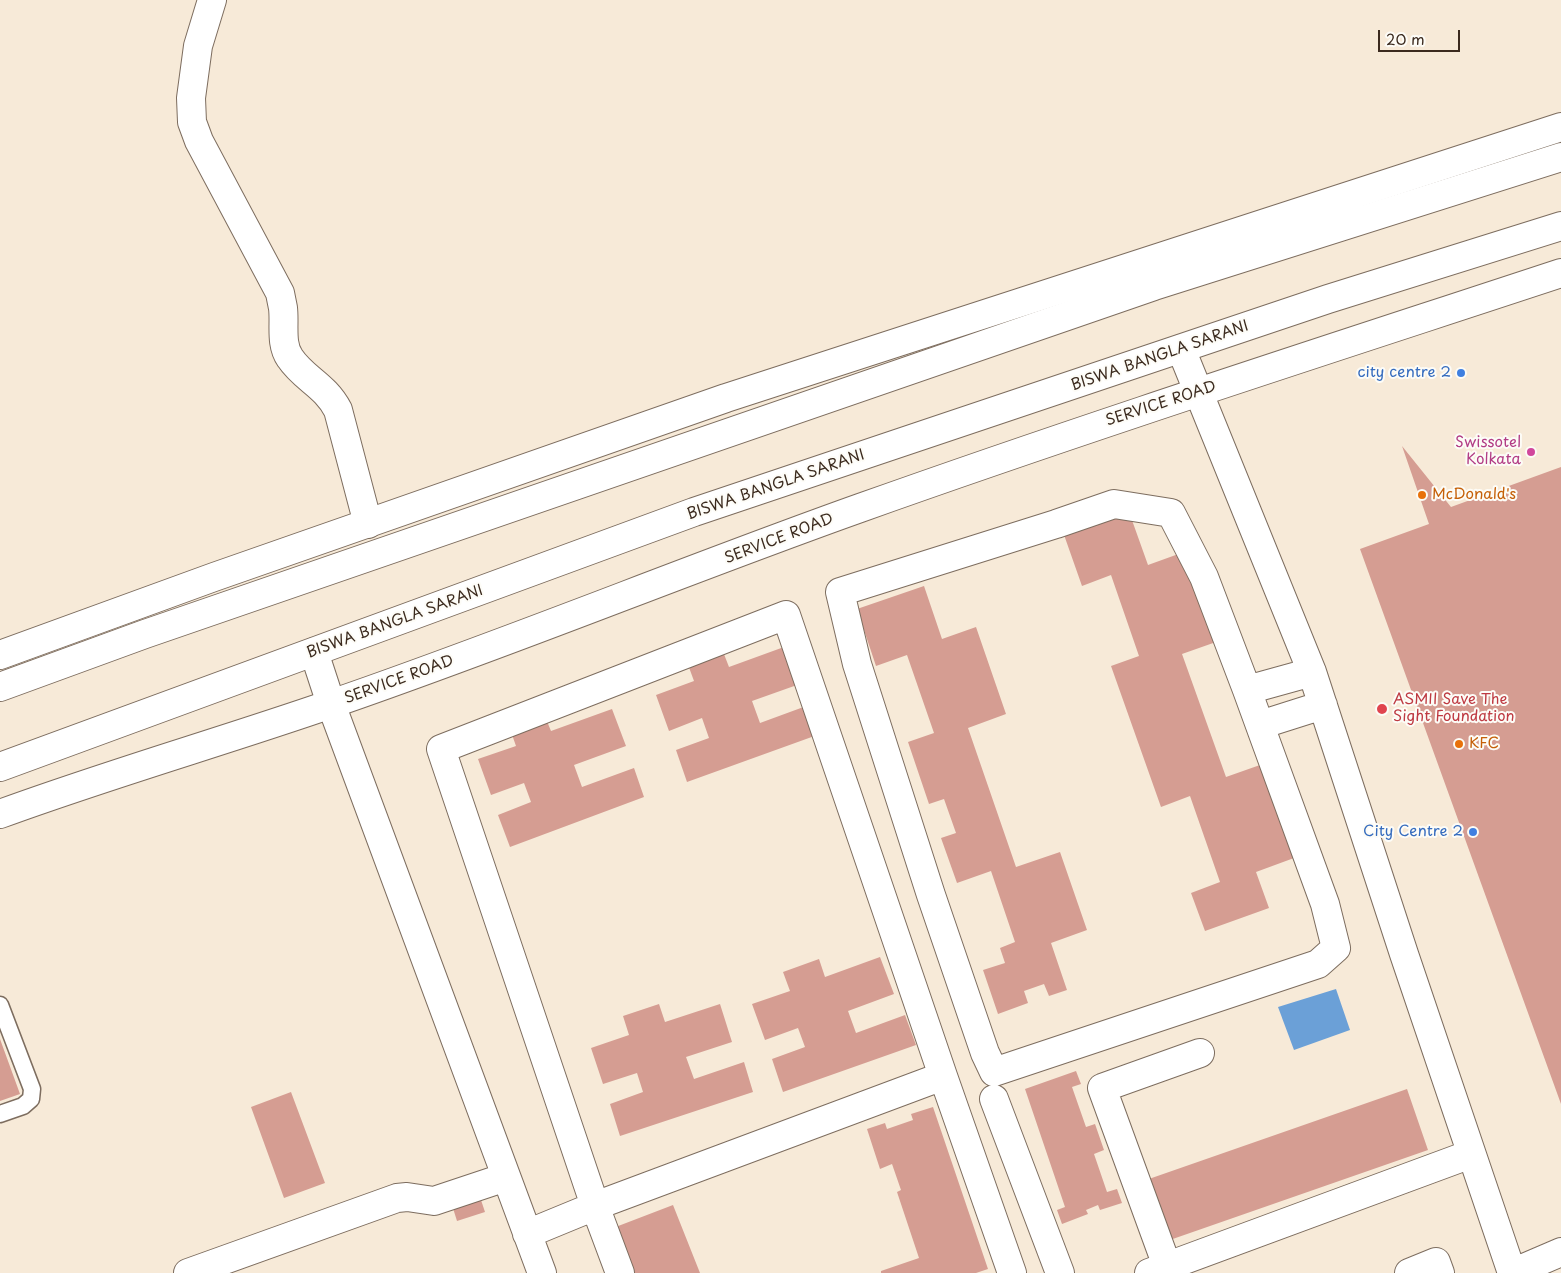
<!DOCTYPE html>
<html>
<head>
<meta charset="utf-8">
<style>
	body { margin:0 }
	#map { position:relative; width:1561px; height:1273px; overflow:hidden; background:#f7ead8; font-family:"Playpen Sans",sans-serif }
	canvas { display:block }
	.scale { position:absolute; left:1378px; top:30px; width:82px; height:22px; box-sizing:border-box; border:2px solid #3b2a1e; border-top:0; padding-left:6px; font-size:15px; line-height:18px; white-space:nowrap; color:#3b2a1e; -webkit-text-stroke:4px #fdfcf7; paint-order:stroke }
</style>
</head>
<body>
<div id="map">
<canvas width="1561" height="1273"></canvas>
<div class="scale">20 m</div>
</div>
<script>
const ctx = document.querySelector('canvas').getContext('2d');
ctx.lineJoin = 'round';
function fill(path, color) {
  ctx.fillStyle = color;
  ctx.fill(path, 'evenodd');
}
function stroke(path, color, width, dash) {
  ctx.strokeStyle = color;
  ctx.lineWidth = width;
  ctx.lineCap = dash ? 'butt' : 'round';
  ctx.setLineDash(dash || []);
  ctx.stroke(path);
}
function drawText(font, color, halo, rows, align = 'center') {
  ctx.font = font + ' "Playpen Sans",sans-serif';
  ctx.lineWidth = 4;
  ctx.setLineDash([]);
  ctx.textBaseline = 'middle';
  ctx.strokeStyle = halo;
  ctx.fillStyle = color;
  for (const [text, x, y, turn = 0] of rows) {
    ctx.save();
    ctx.translate(x, y);
    ctx.rotate((+turn || 0) * Math.PI / 180);
    ctx.textAlign = isNaN(turn) ? turn : align;
    if (halo) ctx.strokeText(text, 0, 0);
    ctx.fillText(text, 0, 0);
    ctx.restore();
  }
}
fill(new Path2D(`
	M 1336,989 L 1350,1030 L 1294,1050 L 1278,1007 Z`), '#6ba0d7');
fill(new Path2D(`
	M 1402,446 L 1451,507 L 1561,467 L 1561,1104 L 1360,549 L 1429,524 Z
	M 1128,509 L 1148,565 L 1184,552 L 1216,642 L 1182,654 L 1226,777 L 1260,765 L 1294,858 L 1256,872 L 1269,908 L 1205,931 L 1191,893 L 1220,882 L 1190,796 L 1161,807 L 1111,666 L 1139,656 L 1111,575 L 1082,586 L 1063,532 Z
	M 924,586 L 942,639 L 976,627 L 1006,714 L 968,728 L 1016,867 L 1060,852 L 1087,930 L 1051,943 L 1067,990 L 1049,996 L 1044,984 L 1024,991 L 1028,1003 L 998,1014 L 983,970 L 1005,963 L 1000,948 L 1015,942 L 991,871 L 957,883 L 941,838 L 956,833 L 944,799 L 929,804 L 908,742 L 934,733 L 907,655 L 876,666 L 857,609 Z
	M 784,647 L 797,685 L 752,701 L 760,723 L 809,705 L 820,734 L 687,782 L 676,750 L 709,738 L 702,718 L 669,731 L 656,695 L 694,681 L 687,662 L 722,649 L 729,667 Z
	M 612,709 L 626,746 L 574,765 L 582,787 L 634,768 L 644,797 L 510,847 L 498,815 L 531,802 L 524,783 L 491,795 L 478,759 L 516,746 L 509,726 L 544,714 L 551,731 Z
	M 880,957 L 894,994 L 848,1011 L 856,1033 L 905,1015 L 916,1045 L 783,1092 L 772,1059 L 805,1047 L 798,1028 L 765,1040 L 752,1004 L 790,991 L 783,972 L 819,959 L 825,977 Z
	M 659,1004 L 665,1022 L 720,1004 L 732,1042 L 686,1057 L 694,1079 L 744,1062 L 753,1092 L 620,1136 L 610,1104 L 643,1092 L 637,1073 L 603,1084 L 591,1048 L 629,1035 L 623,1016 Z
	M 0,1039 L 20,1094 L 0,1101 Z
	M 1076,1071 L 1081,1084 L 1072,1087 L 1086,1127 L 1095,1124 L 1104,1150 L 1094,1154 L 1107,1192 L 1117,1189 L 1122,1203 L 1100,1210 L 1098,1205 L 1086,1210 L 1088,1214 L 1062,1224 L 1057,1210 L 1065,1207 L 1025,1089 Z
	M 1407,1089 L 1428,1150 L 1167,1241 L 1146,1180 Z
	M 291,1092 L 325,1183 L 284,1198 L 251,1107 Z
	M 933,1107 L 988,1269 L 976,1273 L 881,1273 L 881,1271 L 919,1258 L 897,1192 L 901,1190 L 892,1164 L 880,1169 L 867,1129 L 885,1123 L 887,1129 L 913,1120 L 911,1114 Z
	M 480,1197 L 485,1212 L 457,1221 L 452,1205 Z
	M 673,1205 L 700,1273 L 630,1273 L 613,1228 Z`), '#d59d92');
const service = new Path2D(`
	M 0,1005 L 32,1089 L 31,1099 L 23,1106 L 0,1114`);
const minor = new Path2D(`
	M 212,0 L 198,46 L 191,98 L 192,122 L 199,141 L 280,293 C 281,298 282,303 283,308 C 285,324 280,344 290,358 C 304,379 325,385 338,410 L 368,524
	M 1181,349 L 1312,672 L 1404,954 L 1512,1273
	M 1114,504 L 1171,513 L 1204,577 L 1247,690 L 1325,904 L 1336,948 L 1318,964 L 994,1072 L 985,1053 L 931,895 L 857,664 L 840,592 L 1056,524 Z
	M 314,652 L 331,704 L 542,1273
	M 1247,690 L 1312,672
	M 1260,725 L 1323,705
	M 994,1099 L 1060,1273
	M 527,1234 L 595,1206 L 943,1076
	M 1167,1266 L 1102,1088 L 1200,1053
	M 188,1273 L 397,1198 L 407,1197 L 434,1201 L 506,1177
	M 620,1273 L 595,1206 L 441,749 L 786,615 L 943,1076 L 1012,1273
	M 1149,1273 L 1471,1154
	M 1409,1273 L 1436,1262 L 1440,1273
	M 1512,1273 L 1561,1252`);
const tertiary = new Path2D(`
	M 0,655 L 214,577 L 726,398 L 1561,127
	M 0,814 C 109,774 221,742 331,704 C 509,643 683,571 860,508 C 1093,425 1327,350 1561,273`);
const primary = new Path2D(`
	M 0,687 L 145,634 L 1154,286 L 1561,157
	M 0,767 L 694,512 L 1328,299 L 1561,226`);
stroke(service, '#7d6d5f', 19);
stroke(minor, '#7d6d5f', 30);
stroke(tertiary, '#7d6d5f', 30);
stroke(primary, '#7d6d5f', 30);
stroke(service, '#fff', 16);
stroke(minor, '#fff', 28);
stroke(tertiary, '#fff', 28);
stroke(primary, '#fff', 28);
for (const [x, y, r, color] of [
	[1461,373,5,"#3f7fe0"],
	[1531,452,5,"#d1479c"],
	[1422,495,5,"#e8710a"],
	[1382,709,6,"#e0444e"],
	[1459,744,5,"#e8710a"],
	[1473,832,5,"#3f7fe0"]
]) {
  const dot = new Path2D();
  dot.arc(x, y, r, 0, 2 * Math.PI);
  ctx.fillStyle = color;
  ctx.fill(dot);
  stroke(dot, '#fdfcf7', 2);
}
drawText('15px', '#3b2a1e', '#fdfcf7', [
	["BISWA BANGLA SARANI",1160,356,-19],
	["SERVICE ROAD",1161,404,-18],
	["BISWA BANGLA SARANI",776,485,-19],
	["SERVICE ROAD",779,539,-21],
	["BISWA BANGLA SARANI",395,622,-20],
	["SERVICE ROAD",399,680,-20]
]);
drawText('15px', '#366cbe', '#fdfcf7', [
	["city centre 2",1451,373],
	["City Centre 2",1463,832]
], 'right');
drawText('15px', '#b23c85', '#fdfcf7', [
	["Swissotel",1521,443],
	["Kolkata",1521,460]
], 'right');
drawText('15px', '#c56008', '#fdfcf7', [
	["McDonald's",1432,495],
	["KFC",1469,744]
], 'left');
drawText('15px', '#be3a42', '#fdfcf7', [
	["ASMII Save The",1393,700],
	["Sight Foundation",1393,717]
], 'left');
</script>
</body>
</html>
